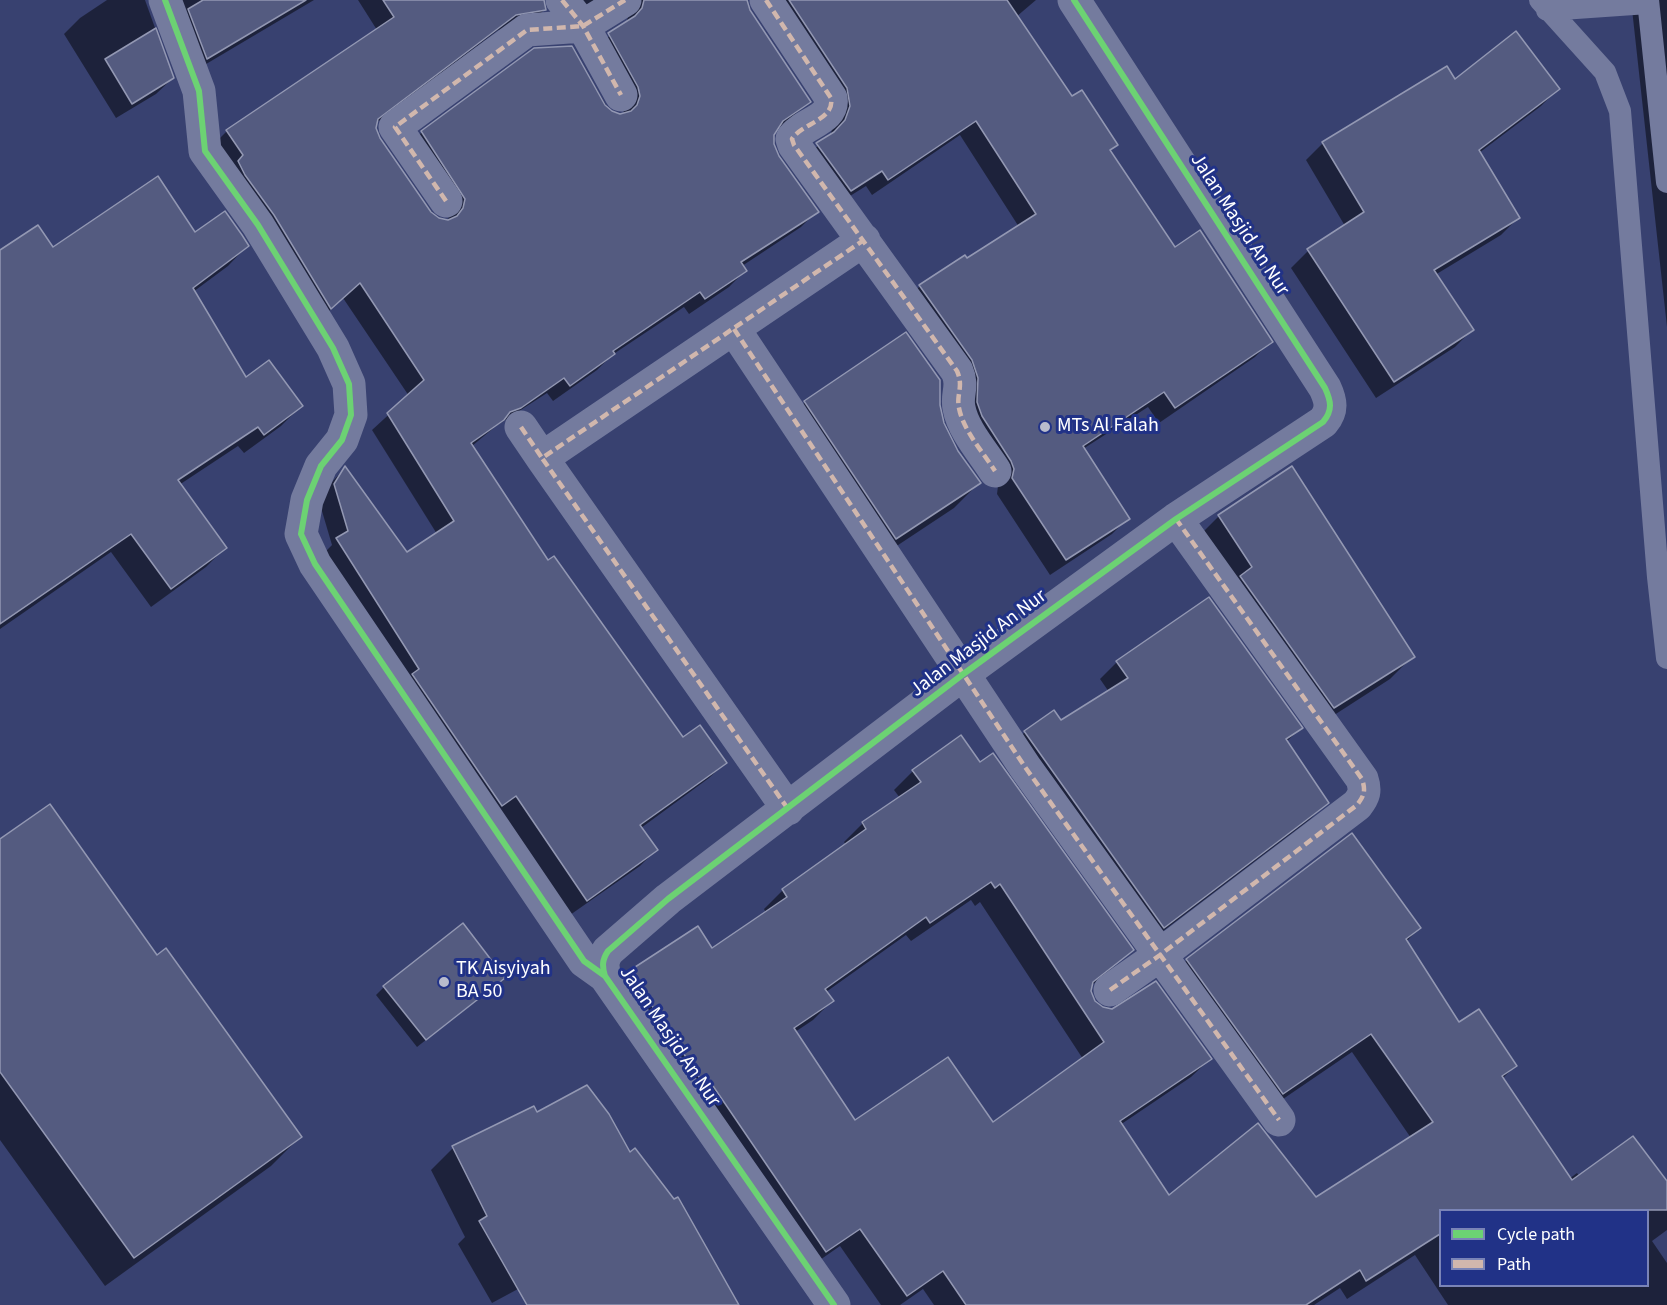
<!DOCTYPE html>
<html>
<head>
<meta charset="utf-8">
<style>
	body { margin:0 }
	#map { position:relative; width:1667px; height:1305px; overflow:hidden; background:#384170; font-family:"Source Sans 3",sans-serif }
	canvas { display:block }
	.legend { position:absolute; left:1439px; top:1209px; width:210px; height:78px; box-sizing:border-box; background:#213287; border:2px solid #7a84b7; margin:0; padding:8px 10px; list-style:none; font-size:18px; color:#fff }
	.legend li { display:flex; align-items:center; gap:12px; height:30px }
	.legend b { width:30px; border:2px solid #7a84b7 }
</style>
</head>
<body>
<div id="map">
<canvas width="1667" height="1305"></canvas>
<ul class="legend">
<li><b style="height:8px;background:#6cd273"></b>Cycle path</li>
<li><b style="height:8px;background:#d1b7ad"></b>Path</li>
</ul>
</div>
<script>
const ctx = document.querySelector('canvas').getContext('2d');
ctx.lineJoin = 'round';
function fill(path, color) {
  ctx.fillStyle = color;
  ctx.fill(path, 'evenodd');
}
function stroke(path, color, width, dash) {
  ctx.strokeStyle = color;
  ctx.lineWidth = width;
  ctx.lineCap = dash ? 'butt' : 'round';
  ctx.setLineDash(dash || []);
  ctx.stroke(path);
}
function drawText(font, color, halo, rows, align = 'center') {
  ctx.font = font + ' "Source Sans 3",sans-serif';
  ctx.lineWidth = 6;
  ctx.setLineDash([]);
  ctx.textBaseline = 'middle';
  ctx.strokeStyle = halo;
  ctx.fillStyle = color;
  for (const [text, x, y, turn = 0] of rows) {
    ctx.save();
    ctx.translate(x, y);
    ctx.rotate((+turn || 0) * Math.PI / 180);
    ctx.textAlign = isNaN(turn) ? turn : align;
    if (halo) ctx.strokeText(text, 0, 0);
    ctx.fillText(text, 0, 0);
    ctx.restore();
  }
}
fill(new Path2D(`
	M 107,0 L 145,0 L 173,78 L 156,94 L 116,118 L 64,34 L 80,18 Z
	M 158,0 L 314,0 L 191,73 Z
	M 358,0 L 542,0 L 545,9 L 529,25 L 498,30 L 376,123 L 378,138 L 437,219 L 448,221 L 449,215 L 406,148 L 422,132 L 534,50 L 572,47 L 610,112 L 624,114 L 622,102 L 593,50 L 627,21 L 628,16 L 619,0 L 746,0 L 749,10 L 809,102 L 773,133 L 773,145 L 777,157 L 817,211 L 801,227 L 742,266 L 745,271 L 729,287 L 689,314 L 684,307 L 612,355 L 597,370 L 553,401 L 547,393 L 496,426 L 472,446 L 548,562 L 683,739 L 725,763 L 709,778 L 641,828 L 656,850 L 640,866 L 570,915 L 322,555 L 332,545 L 319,501 L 330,484 L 345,468 L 407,554 L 437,534 L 372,430 L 409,396 L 343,298 L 315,324 L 211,147 L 227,131 L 377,30 Z
	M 555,0 L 601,0 L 571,16 Z
	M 759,0 L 1036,0 L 1016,17 L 1071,99 L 1116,145 L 1109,152 L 1175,249 L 1271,341 L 1255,357 L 1159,423 L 1148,407 L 1083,449 L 1128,518 L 1112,534 L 1050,575 L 997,494 L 998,486 L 963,395 L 904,302 L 920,286 L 1019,227 L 960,135 L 872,195 L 866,186 L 834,206 L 801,160 L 830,136 L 834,123 Z
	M 1631,0 L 1667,0 L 1667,327 Z
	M 1454,81 L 1558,89 L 1541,106 L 1479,153 L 1518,218 L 1501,235 L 1435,275 L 1472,330 L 1455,347 L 1376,398 L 1291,268 L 1308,251 L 1345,226 L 1306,160 L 1323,143 Z
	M 194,234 L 247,246 L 228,266 L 193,292 L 245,379 L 301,406 L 281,426 L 244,453 L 238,446 L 179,485 L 225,548 L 206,567 L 151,607 L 111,552 L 0,629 L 0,252 Z
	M 805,402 L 938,406 L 942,424 L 957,451 L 979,483 L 954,508 L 871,563 L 781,427 Z
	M 1219,516 L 1413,656 L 1390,679 L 1311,730 L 1196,539 Z
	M 1117,662 L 1301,728 L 1286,742 L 1327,803 L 1309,820 L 1146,944 L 1007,749 L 1025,732 L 1054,712 L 1061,722 L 1109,692 L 1100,679 Z
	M 979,764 L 1132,950 L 1091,986 L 1094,1002 L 1102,1009 L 1210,1059 L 1191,1077 L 1120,1125 L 1169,1197 L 1316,1199 L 1411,1138 L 1352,1052 L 1264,1112 L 1168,979 L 1187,960 L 1419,928 L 1406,942 L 1458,1024 L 1515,1066 L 1502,1079 L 1569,1179 L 1577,1173 L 1580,1177 L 1667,1184 L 1667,1230 L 1652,1241 L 1667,1263 L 1667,1305 L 1448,1305 L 1415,1255 L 1347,1299 L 1340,1288 L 1314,1305 L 934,1305 L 923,1289 L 900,1305 L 881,1305 L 840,1246 L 807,1269 L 611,991 L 630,972 L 711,950 L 766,913 L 764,909 L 783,890 L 846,845 L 844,842 L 863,823 L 900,798 L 894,790 L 913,771 ZM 971,900 L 975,906 L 980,902 L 1083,1059 L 993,1124 L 855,1123 L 795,1032 L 813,1020 L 832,1001 L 826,992 L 906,935 L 911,941 ZM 1440,1210 L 1648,1210 L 1648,1286 L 1440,1286 Z
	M 0,840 L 156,957 L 300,1137 L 271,1166 L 105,1286 L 0,1140 Z
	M 494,986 L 417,1047 L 376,995 L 384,987 Z
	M 537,1114 L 630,1154 L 737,1305 L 527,1305 L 518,1289 L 492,1303 L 458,1244 L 465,1237 L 431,1170 L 453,1148 Z`), '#0007');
const building = new Path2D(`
	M 203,0 L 306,0 L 207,59 L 188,9 Z
	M 383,0 L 544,0 L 546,10 L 516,15 L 378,119 L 376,128 L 380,138 L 431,212 L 439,218 L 448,220 L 457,216 L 463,208 L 465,199 L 421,131 L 534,48 L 572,46 L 605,105 L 612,111 L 620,114 L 631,111 L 637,105 L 640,96 L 638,87 L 608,33 L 635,16 L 642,8 L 644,0 L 747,0 L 750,10 L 811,102 L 783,121 L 774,135 L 774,144 L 779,156 L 819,212 L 741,262 L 747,271 L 705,299 L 700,292 L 613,351 L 615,354 L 570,386 L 564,378 L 521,408 L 510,412 L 504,420 L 471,443 L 548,560 L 554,556 L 683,737 L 700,725 L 727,763 L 640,825 L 658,850 L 587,901 L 516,796 L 502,806 L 412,674 L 419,669 L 336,538 L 348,531 L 334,484 L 345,466 L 407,552 L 454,521 L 387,413 L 424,380 L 360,283 L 331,309 L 274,215 L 245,175 L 238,161 L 243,155 L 226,130 L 394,17 Z
	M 789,0 L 1007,0 L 1072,96 L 1082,90 L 1118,145 L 1110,150 L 1175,247 L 1200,230 L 1273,342 L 1175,408 L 1164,392 L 1083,446 L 1130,519 L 1066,560 L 1012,478 L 1014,469 L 1011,461 L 982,416 L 977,402 L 978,378 L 972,360 L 919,285 L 965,255 L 967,258 L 1036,214 L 976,121 L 888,180 L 882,171 L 851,191 L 816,143 L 834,132 L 845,120 L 850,106 L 847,88 Z
	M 156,28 L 174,78 L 132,104 L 105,59 Z
	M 1516,31 L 1560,89 L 1479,150 L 1520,218 L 1434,270 L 1474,330 L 1394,382 L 1307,249 L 1364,212 L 1322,142 L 1447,66 L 1455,79 Z
	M 158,176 L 195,232 L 225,211 L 242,235 L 249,246 L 193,288 L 246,377 L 269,360 L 303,406 L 264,435 L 258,427 L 178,480 L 227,548 L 171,589 L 131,534 L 0,624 L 0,250 L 38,225 L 53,247 Z
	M 906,332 L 940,380 L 940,405 L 944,423 L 958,451 L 981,483 L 896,539 L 804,401 Z
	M 1292,466 L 1415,657 L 1334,708 L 1240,576 L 1252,567 L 1218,515 Z
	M 1209,597 L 1303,728 L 1286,739 L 1329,803 L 1164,928 L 1024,731 L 1054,710 L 1061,720 L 1128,678 L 1116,661 Z
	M 961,735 L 980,762 L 993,753 L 1134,950 L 1093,982 L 1091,991 L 1095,1001 L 1103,1007 L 1112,1009 L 1156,981 L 1212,1059 L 1120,1121 L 1169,1195 L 1258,1123 L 1316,1197 L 1433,1122 L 1371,1034 L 1283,1094 L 1186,959 L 1352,833 L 1421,928 L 1406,939 L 1459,1022 L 1479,1009 L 1517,1066 L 1502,1076 L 1572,1180 L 1633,1136 L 1667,1181 L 1667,1210 L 1440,1210 L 1440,1234 L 1366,1281 L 1360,1270 L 1306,1305 L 966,1305 L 943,1271 L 907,1296 L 860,1229 L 826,1252 L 711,1083 L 705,1086 L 629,971 L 698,926 L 712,948 L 787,897 L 782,889 L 866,829 L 862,822 L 921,782 L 912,770 ZM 991,882 L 995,888 L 1000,884 L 1104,1042 L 993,1122 L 948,1057 L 855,1120 L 794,1028 L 834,1001 L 825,989 L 926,917 L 930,923 Z
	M 50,804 L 157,955 L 166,948 L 302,1137 L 134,1258 L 0,1072 L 0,839 Z
	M 463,923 L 505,978 L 426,1040 L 383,986 Z
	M 587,1085 L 609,1114 L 630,1152 L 635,1148 L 674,1199 L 678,1197 L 739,1305 L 527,1305 L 479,1221 L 487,1216 L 452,1146 L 534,1106 L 537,1112 Z`);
fill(building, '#545b80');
stroke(building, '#9398b3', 1.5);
stroke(new Path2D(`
	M 1540,0 L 1605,72 L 1620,111 L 1658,577 L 1667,658
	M 1648,0 L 1667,182
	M 1547,10 L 1648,3`), '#747b9e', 22);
stroke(new Path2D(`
	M 165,0 L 199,91 L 205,151 L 258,225 L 333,348 L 349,384 L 351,415 L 342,440 L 321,466 L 307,500 L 301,534 L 315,564 L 584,961 L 605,976
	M 562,0 L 583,26 L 621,95
	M 766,0 L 831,98 C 835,120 802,123 792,139 L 794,145 L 957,371 C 964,387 956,394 959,408 C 963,430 983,452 995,471
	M 446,201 L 395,127 L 527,30 L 583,26 L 625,0
	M 734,329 L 1025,767 L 1279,1120
	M 521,427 L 542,458
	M 788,809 L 542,458 L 864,240
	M 1110,990 L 1160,955 L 1357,805 C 1364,796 1366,791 1362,779 L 1176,519
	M 834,1305 L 605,976 C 602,966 602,960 608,951 L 668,899 L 962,675 L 1176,519 L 1323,422 C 1333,410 1331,401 1325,388 L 1074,0`), '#747b9e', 33);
stroke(new Path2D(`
	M 562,0 L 583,26 L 621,95
	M 766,0 L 831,98 C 835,120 802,123 792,139 L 794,145 L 957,371 C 964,387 956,394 959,408 C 963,430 983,452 995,471
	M 446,201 L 395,127 L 527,30 L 583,26 L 625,0
	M 734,329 L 1025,767 L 1279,1120
	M 521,427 L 542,458
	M 788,809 L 542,458 L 864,240
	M 1110,990 L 1160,955 L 1357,805 C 1364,796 1366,791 1362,779 L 1176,519`), '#d1b7ad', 4.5, [9, 4.5]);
stroke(new Path2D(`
	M 165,0 L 199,91 L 205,151 L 258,225 L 333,348 L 349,384 L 351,415 L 342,440 L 321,466 L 307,500 L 301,534 L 315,564 L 584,961 L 605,976
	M 834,1305 L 605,976 C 602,966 602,960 608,951 L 668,899 L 962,675 L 1176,519 L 1323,422 C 1333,410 1331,401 1325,388 L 1074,0`), '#6cd273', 6);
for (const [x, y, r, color] of [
	[1045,427,6,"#b9bccd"],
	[444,982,6,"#b9bccd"]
]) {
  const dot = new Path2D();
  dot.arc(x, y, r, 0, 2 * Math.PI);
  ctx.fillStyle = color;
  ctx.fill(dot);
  stroke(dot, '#213287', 2);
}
drawText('20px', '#fff', '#213287', [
	["Jalan Masjid An Nur",1239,225,57],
	["Jalan Masjid An Nur",979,644,-37],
	["Jalan Masjid An Nur",669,1037,56]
]);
drawText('20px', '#fff', '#213287', [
	["MTs Al Falah",1057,427],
	["TK Aisyiyah",456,970],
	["BA 50",456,993]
], 'left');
</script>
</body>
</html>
